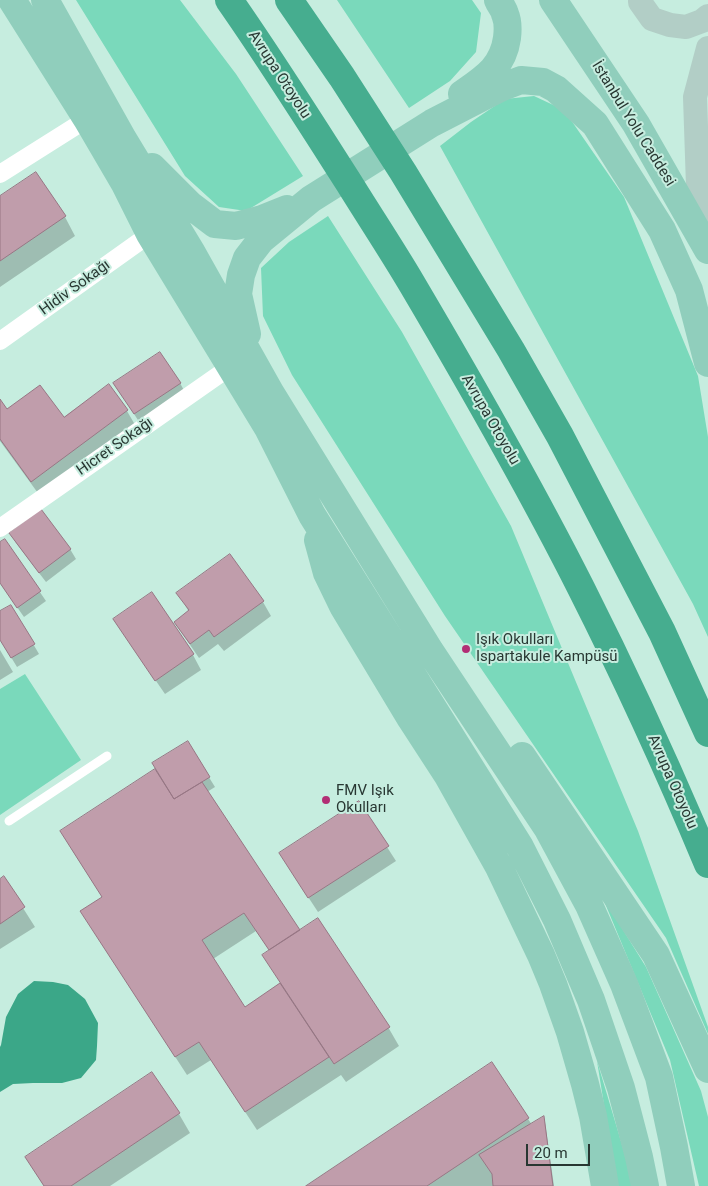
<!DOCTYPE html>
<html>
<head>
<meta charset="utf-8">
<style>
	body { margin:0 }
	#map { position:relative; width:708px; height:1186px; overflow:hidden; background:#c6eddf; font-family:Roboto,sans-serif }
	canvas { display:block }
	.scale { position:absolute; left:526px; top:1144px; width:64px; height:22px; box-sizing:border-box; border:2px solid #283732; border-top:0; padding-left:6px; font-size:15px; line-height:18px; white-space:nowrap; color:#283732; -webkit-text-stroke:4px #c6eddf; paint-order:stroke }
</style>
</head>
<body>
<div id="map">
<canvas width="708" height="1186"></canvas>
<div class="scale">20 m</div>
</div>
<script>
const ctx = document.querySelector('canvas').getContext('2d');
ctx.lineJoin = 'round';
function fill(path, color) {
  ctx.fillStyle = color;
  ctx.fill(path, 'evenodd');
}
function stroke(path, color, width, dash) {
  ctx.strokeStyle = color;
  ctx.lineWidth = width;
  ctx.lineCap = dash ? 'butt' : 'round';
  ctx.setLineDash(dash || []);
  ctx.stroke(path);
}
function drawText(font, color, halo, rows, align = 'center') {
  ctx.font = font + ' Roboto,sans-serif';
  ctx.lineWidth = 4;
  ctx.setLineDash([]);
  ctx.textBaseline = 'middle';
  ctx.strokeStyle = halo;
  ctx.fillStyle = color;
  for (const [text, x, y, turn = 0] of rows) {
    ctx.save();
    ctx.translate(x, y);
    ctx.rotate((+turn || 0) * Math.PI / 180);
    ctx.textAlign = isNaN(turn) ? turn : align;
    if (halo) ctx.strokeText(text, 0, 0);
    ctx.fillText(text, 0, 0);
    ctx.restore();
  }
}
fill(new Path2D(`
	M 76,0 L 180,0 L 236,74 L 303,176 L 246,211 L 219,207 L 185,176 Z
	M 337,0 L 472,0 L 481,13 L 476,52 L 450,81 L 409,108 Z
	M 534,96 L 564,110 L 624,197 L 698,376 L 708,437 L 708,637 L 693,604 L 440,146 L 471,122 L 505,99 Z
	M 328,216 L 402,332 L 511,526 L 638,831 L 708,1027 L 708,1034 L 666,938 L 445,616 L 292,375 L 263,316 L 261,268 L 289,242 Z
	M 25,674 L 81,760 L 0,815 L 0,689 Z
	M 602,896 L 646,967 L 701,1091 L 708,1117 L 708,1186 L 699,1186 L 670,1060 Z
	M 597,1061 L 626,1158 L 632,1186 L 617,1186 Z`), '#7ad9bb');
fill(new Path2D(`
	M 34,981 L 53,982 L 68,985 L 85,999 L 98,1023 L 97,1046 L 96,1060 L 81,1078 L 62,1083 L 33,1083 L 13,1084 L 0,1092 L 0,1047 L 1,1045 L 6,1017 L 18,994 Z`), '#3ba788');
fill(new Path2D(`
	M 0,197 L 65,217 L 75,236 L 0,287 Z
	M 180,383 L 188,398 L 143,428 L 115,384 Z
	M 109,386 L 127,411 L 138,430 L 43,500 L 0,441 L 0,401 L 7,411 L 64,419 Z
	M 11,534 L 70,549 L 76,559 L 46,582 L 16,543 Z
	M 5,541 L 46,601 L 24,617 L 0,583 L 0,544 Z
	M 178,593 L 263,602 L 271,616 L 224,651 L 218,644 L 199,658 L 184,636 L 175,622 L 189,612 Z
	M 152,594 L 193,655 L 201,670 L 165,694 L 123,633 Z
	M 11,606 L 39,654 L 17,667 L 0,639 L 0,613 Z
	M 0,650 L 13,672 L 0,680 Z
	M 187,742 L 215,787 L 207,792 L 300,931 L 388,1027 L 399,1046 L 346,1082 L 341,1075 L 257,1130 L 211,1060 L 187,1075 L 93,930 L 103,898 L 72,850 L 61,832 L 157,770 ZM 256,931 L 270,951 L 281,984 L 245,1009 L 213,959 Z
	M 387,847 L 396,861 L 318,912 L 289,868 Z
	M 4,878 L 35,927 L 0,949 L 0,880 Z
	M 492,1064 L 532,1125 L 543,1117 L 545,1122 L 554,1186 L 308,1186 Z
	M 179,1114 L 190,1133 L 110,1186 L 44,1186 L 26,1158 Z`), '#0003');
const building = new Path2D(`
	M 36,172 L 66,216 L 0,261 L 0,196 Z
	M 160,352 L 181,383 L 134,414 L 113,383 Z
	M 109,384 L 128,410 L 31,482 L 0,439 L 0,399 L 7,409 L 40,385 L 64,417 Z
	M 41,509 L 71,549 L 39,573 L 9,533 Z
	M 5,539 L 41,591 L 17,608 L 0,583 L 0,542 Z
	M 230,554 L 264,601 L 214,637 L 209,630 L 190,644 L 174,622 L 189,610 L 176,593 Z
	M 152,592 L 194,654 L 155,681 L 113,619 Z
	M 11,605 L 35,644 L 11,658 L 0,640 L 0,611 Z
	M 188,741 L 210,777 L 174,799 L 152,763 Z
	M 155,769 L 174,799 L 202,782 L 300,930 L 269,950 L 244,913 L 202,940 L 245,1007 L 280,983 L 329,1057 L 245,1112 L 199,1042 L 175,1057 L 80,911 L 102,897 L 60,831 Z
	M 359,801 L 389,846 L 308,898 L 279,853 Z
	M 4,876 L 25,907 L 0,924 L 0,879 Z
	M 318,918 L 390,1027 L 334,1064 L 262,955 Z
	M 492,1062 L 529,1118 L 427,1186 L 306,1186 Z
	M 152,1072 L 180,1113 L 71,1186 L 44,1186 L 25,1157 Z
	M 544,1116 L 553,1186 L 493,1186 L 492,1174 L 479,1155 Z`);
fill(building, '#c09dab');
stroke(building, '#977684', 1);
stroke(new Path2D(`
	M 9,821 L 107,756`), '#fff', 9);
stroke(new Path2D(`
	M 0,174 L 87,119
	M 0,341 L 150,234
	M 0,528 L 230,367`), '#fff', 18);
stroke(new Path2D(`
	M 640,0 L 640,2 L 652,19 L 670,25 L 686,27 L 702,21 L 708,16
	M 708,48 L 695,97 L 698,186 L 708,214`), '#b2cec6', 24);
stroke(new Path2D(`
	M 12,0 L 87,119 L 125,184 L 150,234 L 268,428 L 312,515 L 520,847 L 557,920 L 591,1000 L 621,1088 L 639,1157 L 645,1186
	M 45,0 L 123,139 L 192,253 L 270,392 L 430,651 L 548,829 L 589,905 L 624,984 L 659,1077 L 674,1147 L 681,1186
	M 553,0 L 636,124 L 708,250
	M 462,94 C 485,78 503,67 507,38 C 508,30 508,21 505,14 C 504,9 500,5 498,0
	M 152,167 L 190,205 L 215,224 L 236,226 L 262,219 L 287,209
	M 247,334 L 238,294 L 241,275 L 247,258 L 261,240 L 311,199 L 432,123 L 500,88 L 521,80 L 543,82 L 556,89 L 595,124 L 662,230 L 689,290 L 708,363
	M 318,540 L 327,573 L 343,606 L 411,719 L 448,776 L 499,867 L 541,955 L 553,984 L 570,1032 L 585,1084 L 593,1116 L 605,1186
	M 522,756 L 656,955 L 708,1069`), '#90cebc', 28);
stroke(new Path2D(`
	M 229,0 C 271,60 310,122 349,183 C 370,217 392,250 412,284 C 471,384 529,485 581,588 C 627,679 669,771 708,864
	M 289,0 L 342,77 L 403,172 L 511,350 L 560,436 L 662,632 L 708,733`), '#46ad8f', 28);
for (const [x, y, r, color] of [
	[466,649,5,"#b22e75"],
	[326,800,5,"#b22e75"]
]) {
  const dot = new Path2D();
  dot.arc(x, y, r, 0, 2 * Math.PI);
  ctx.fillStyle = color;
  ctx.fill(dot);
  stroke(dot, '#c6eddf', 2);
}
drawText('15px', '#283732', '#c6eddf', [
	["Avrupa Otoyolu",279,75,57],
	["İstanbul Yolu Caddesi",633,124,58],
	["Hidiv Sokağı",75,288,-36],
	["Avrupa Otoyolu",490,420,60],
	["Hicret Sokağı",115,447,-35],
	["Avrupa Otoyolu",672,782,66]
]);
drawText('15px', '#283732', '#c6eddf', [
	["Işık Okulları",476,640],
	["Ispartakule Kampüsü",476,657],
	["FMV Işık",336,791],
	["Okulları",336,808]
], 'left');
</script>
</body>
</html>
